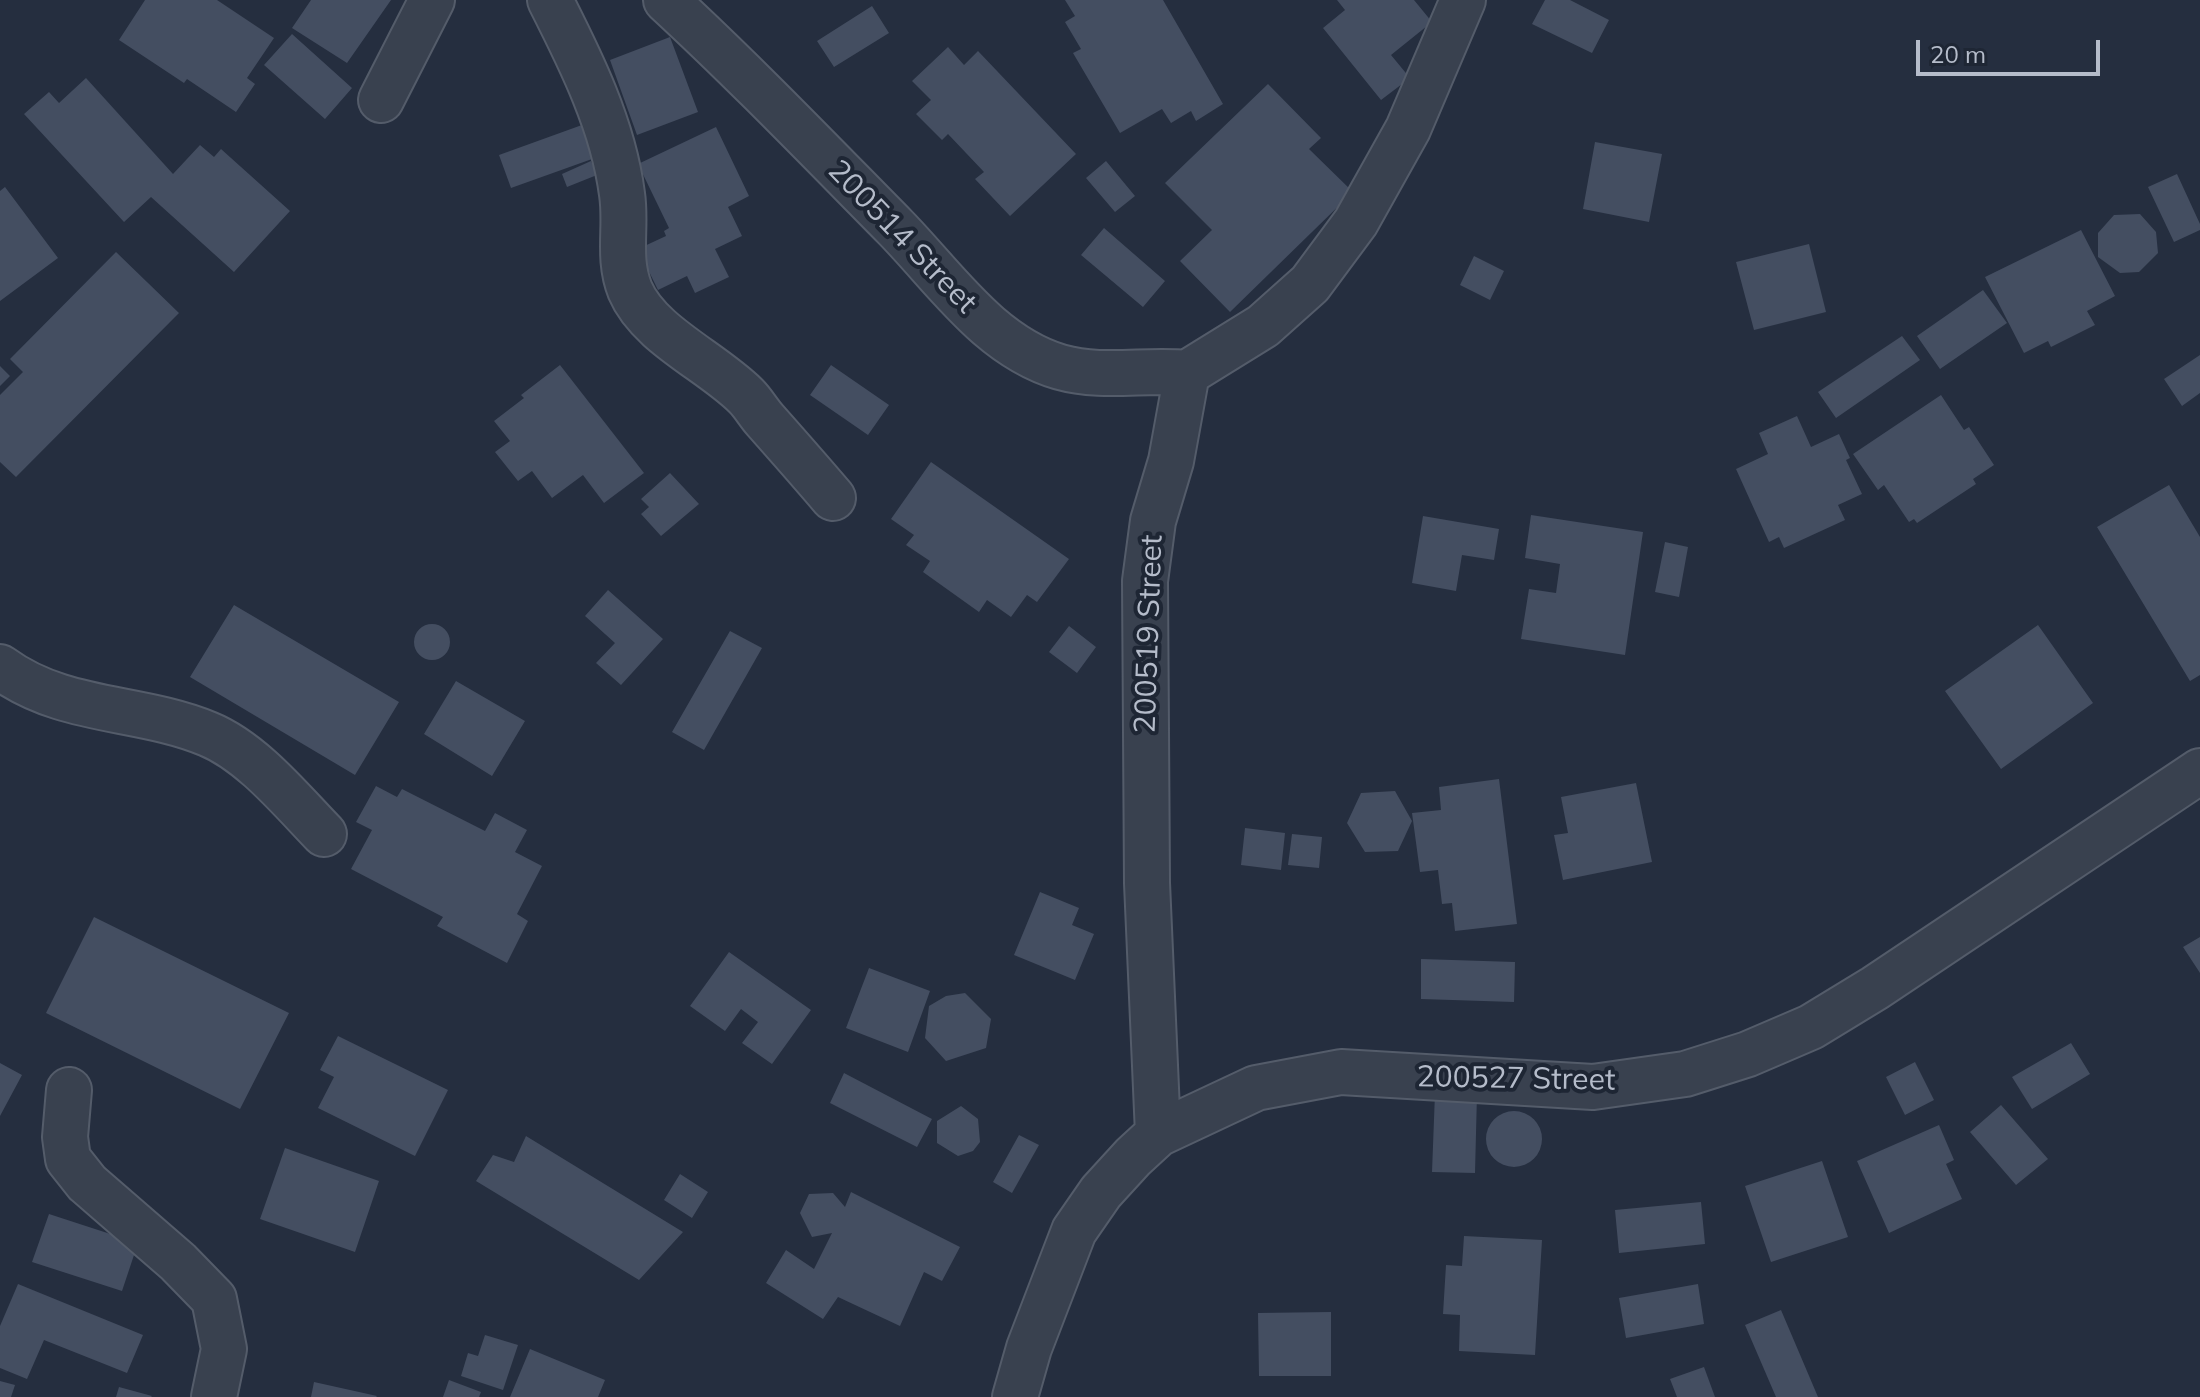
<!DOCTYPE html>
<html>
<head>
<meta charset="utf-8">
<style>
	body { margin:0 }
	#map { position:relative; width:2200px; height:1397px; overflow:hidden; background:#252e3f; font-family:Mulish,sans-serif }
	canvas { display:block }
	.scale { position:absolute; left:1916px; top:40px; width:184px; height:36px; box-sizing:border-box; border:4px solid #b5bcca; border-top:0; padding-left:10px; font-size:24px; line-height:28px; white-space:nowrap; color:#b5bcca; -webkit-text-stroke:6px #1e2634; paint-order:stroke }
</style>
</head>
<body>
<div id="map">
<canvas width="2200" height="1397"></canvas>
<div class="scale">20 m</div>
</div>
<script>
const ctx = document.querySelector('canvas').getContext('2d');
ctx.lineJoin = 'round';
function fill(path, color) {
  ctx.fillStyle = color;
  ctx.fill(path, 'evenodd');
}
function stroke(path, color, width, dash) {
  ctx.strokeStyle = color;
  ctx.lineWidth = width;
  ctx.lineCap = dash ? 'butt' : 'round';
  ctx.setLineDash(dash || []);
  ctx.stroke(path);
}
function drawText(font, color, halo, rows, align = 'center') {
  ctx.font = font + ' Mulish,sans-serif';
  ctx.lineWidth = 8;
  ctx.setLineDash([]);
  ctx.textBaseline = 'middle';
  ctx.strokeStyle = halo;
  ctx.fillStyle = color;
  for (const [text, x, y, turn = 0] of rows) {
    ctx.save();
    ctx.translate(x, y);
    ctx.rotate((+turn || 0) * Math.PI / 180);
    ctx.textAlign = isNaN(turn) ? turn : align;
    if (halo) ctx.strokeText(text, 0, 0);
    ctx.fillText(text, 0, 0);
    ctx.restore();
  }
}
fill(new Path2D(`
	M 145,0 L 217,0 L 274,38 L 247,78 L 255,84 L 236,112 L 187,79 L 184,83 L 119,40 Z
	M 311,0 L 391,0 L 347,63 L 292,28 Z
	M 1065,0 L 1163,0 L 1223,104 L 1196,121 L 1191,111 L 1171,123 L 1162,109 L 1120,133 L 1073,53 L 1081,49 L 1065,22 L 1075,16 Z
	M 1337,0 L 1414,0 L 1432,22 L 1391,55 L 1410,78 L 1381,100 L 1323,28 L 1345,10 Z
	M 1545,0 L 1570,0 L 1609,20 L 1592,53 L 1532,24 Z
	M 872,6 L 889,33 L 834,67 L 817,41 Z
	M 292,34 L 352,88 L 325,119 L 264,65 Z
	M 670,37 L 698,112 L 637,135 L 610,60 Z
	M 948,47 L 964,65 L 978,51 L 1076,154 L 1010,216 L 975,179 L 984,172 L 948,134 L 942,140 L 916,114 L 931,100 L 912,81 Z
	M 86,78 L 173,174 L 200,145 L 214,157 L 221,149 L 290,211 L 234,272 L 151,197 L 124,222 L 24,114 L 49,92 L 59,103 Z
	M 1268,84 L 1321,138 L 1309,149 L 1353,192 L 1230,312 L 1180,261 L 1212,230 L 1165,183 Z
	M 593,121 L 606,154 L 511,188 L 499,155 Z
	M 716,127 L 749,196 L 728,207 L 742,236 L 715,249 L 729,277 L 695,293 L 687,276 L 658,290 L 638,249 L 666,236 L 664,231 L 669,228 L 638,164 Z
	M 1595,142 L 1662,154 L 1649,222 L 1583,209 Z
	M 591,161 L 597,175 L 567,187 L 562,174 Z
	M 1106,161 L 1135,196 L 1115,212 L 1086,178 Z
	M 2177,174 L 2200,224 L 2200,230 L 2174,242 L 2148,187 Z
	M 5,187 L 58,258 L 0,301 L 0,191 Z
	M 2140,214 L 2156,232 L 2158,253 L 2139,272 L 2120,273 L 2098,257 L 2098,233 L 2114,215 Z
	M 1104,228 L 1165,281 L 1143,307 L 1081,255 Z
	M 2081,230 L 2115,296 L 2087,311 L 2095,325 L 2051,347 L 2048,341 L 2024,353 L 1985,277 Z
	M 1809,244 L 1826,312 L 1754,330 L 1736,262 Z
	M 116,252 L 179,313 L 16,477 L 0,462 L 0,395 L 23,372 L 10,359 Z
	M 1474,256 L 1504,271 L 1490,300 L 1460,285 Z
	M 1983,290 L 2007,323 L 1940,369 L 1917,336 Z
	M 1902,336 L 1920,360 L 1836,418 L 1818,392 Z
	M 2200,355 L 2200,393 L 2182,406 L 2164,379 Z
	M 560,365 L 644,473 L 604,503 L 583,475 L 552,498 L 532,471 L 518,481 L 495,452 L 510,441 L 494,421 L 524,398 L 521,395 Z
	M 831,365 L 889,405 L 868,435 L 810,395 Z
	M 0,366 L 10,376 L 0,386 Z
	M 1941,395 L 1964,430 L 1969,427 L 1994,465 L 1973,479 L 1976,484 L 1917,523 L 1914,519 L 1909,522 L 1884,485 L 1878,490 L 1853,454 Z
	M 1797,416 L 1811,447 L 1839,434 L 1850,458 L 1846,460 L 1862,494 L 1838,505 L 1845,520 L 1784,548 L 1779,537 L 1769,542 L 1736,469 L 1768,454 L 1759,433 Z
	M 931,462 L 1069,559 L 1037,602 L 1027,595 L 1011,617 L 987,600 L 979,612 L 923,572 L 930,561 L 906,545 L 914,535 L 891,519 Z
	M 670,473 L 699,504 L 661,536 L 641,514 L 649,507 L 641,499 Z
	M 2169,485 L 2200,537 L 2200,675 L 2190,681 L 2097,527 Z
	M 1531,515 L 1643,532 L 1625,655 L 1521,639 L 1529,589 L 1556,593 L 1560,564 L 1525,558 Z
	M 1423,516 L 1499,529 L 1494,560 L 1462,555 L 1456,591 L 1412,583 Z
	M 1665,542 L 1688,547 L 1679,597 L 1655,592 Z
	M 608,590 L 663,639 L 621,685 L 596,663 L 615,643 L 585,616 Z
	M 234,605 L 399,702 L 355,775 L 190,677 Z
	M414 642a18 18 0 1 1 36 0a18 18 0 1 1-36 0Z
	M 2038,625 L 2093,703 L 2001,769 L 1945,691 Z
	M 1069,626 L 1096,647 L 1077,673 L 1049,652 Z
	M 730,631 L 762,648 L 704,750 L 672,732 Z
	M 456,681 L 525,721 L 492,776 L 424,734 Z
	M 1499,779 L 1517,924 L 1455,931 L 1452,903 L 1442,904 L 1438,870 L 1420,872 L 1412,813 L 1441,810 L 1439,787 Z
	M 1636,783 L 1652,862 L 1563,880 L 1554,835 L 1568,833 L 1561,797 Z
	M 376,786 L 397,797 L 402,789 L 485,831 L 495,813 L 527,830 L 515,852 L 542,866 L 517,914 L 528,921 L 507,963 L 437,926 L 443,917 L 351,869 L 372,830 L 356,822 Z
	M 1395,791 L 1412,821 L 1398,851 L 1365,852 L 1347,823 L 1361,793 Z
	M 1245,828 L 1285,833 L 1281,870 L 1241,865 Z
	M 1292,834 L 1322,837 L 1319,868 L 1288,865 Z
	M 1040,892 L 1079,908 L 1072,925 L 1094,934 L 1075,980 L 1014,955 Z
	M 94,917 L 289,1013 L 240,1109 L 46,1013 Z
	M 2200,937 L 2200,973 L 2183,947 Z
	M 729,952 L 811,1010 L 772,1064 L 742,1043 L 758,1022 L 741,1009 L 725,1031 L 690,1006 Z
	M 1421,959 L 1515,962 L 1514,1002 L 1421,999 Z
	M 869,968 L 930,991 L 908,1052 L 846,1028 Z
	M 965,993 L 991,1019 L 986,1048 L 946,1061 L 925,1038 L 929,1006 L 946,996 Z
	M 338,1036 L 448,1090 L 415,1156 L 318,1108 L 334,1077 L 320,1070 Z
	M 2071,1043 L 2090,1074 L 2032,1109 L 2012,1077 Z
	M 1915,1062 L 1934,1100 L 1905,1115 L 1886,1077 Z
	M 0,1063 L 22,1075 L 0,1116 Z
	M 844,1073 L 932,1119 L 917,1147 L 830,1103 Z
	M 1435,1093 L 1477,1094 L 1475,1173 L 1432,1172 Z
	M 2001,1105 L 2048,1159 L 2016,1185 L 1970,1132 Z
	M 961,1106 L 978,1119 L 980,1142 L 973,1151 L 958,1156 L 937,1143 L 937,1121 Z
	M1486 1139a28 28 0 1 1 56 0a28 28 0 1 1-56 0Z
	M 1939,1125 L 1954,1160 L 1946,1164 L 1962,1199 L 1889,1233 L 1857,1161 Z
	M 1019,1135 L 1039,1145 L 1012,1193 L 993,1182 Z
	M 526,1136 L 683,1232 L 639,1280 L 476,1181 L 493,1155 L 514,1162 Z
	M 285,1148 L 379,1181 L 355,1252 L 260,1219 Z
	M 1822,1161 L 1848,1237 L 1771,1262 L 1745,1186 Z
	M 680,1174 L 708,1192 L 692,1218 L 664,1200 Z
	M 851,1192 L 960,1247 L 942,1281 L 924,1272 L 900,1326 L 838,1297 L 823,1319 L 766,1283 L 786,1250 L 814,1269 L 832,1233 L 812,1237 L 800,1213 L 809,1194 L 833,1193 L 845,1207 Z
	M 1701,1202 L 1705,1244 L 1619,1253 L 1615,1210 Z
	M 49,1214 L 138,1243 L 122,1291 L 32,1262 Z
	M 1464,1236 L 1542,1240 L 1535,1355 L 1459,1351 L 1460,1315 L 1443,1314 L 1446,1265 L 1462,1266 Z
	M 18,1284 L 143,1335 L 127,1373 L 44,1340 L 27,1379 L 0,1368 L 0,1326 Z
	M 1698,1284 L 1704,1324 L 1626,1338 L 1619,1298 Z
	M 1781,1310 L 1818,1397 L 1776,1397 L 1745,1325 Z
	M 1331,1312 L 1331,1376 L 1259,1376 L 1258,1313 Z
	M 485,1335 L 518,1345 L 503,1390 L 461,1376 L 468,1353 L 478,1356 Z
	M 530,1349 L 605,1380 L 598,1397 L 510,1397 Z
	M 1704,1367 L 1715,1397 L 1677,1397 L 1670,1379 Z
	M 449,1380 L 481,1392 L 479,1397 L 443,1397 Z
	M 0,1381 L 15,1385 L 11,1397 L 0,1397 Z
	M 314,1382 L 377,1396 L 376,1397 L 311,1397 Z
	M 119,1387 L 152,1396 L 151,1397 L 116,1397 Z`), '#444e61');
const minor = new Path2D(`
	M 550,0 C 581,61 613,125 622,194 C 627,227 617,257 630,290 C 649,335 711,361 746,396 C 753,403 758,412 765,420 C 788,446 811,472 833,498
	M 666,0 C 745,73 820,151 895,227 C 945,278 989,346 1060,367 C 1102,379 1144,369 1187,373
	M 381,100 L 432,0
	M 0,667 C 64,714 138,705 208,734 C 252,752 291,800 324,834
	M 69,1090 L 65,1137 L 68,1159 L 87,1183 L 178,1262 L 214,1299 L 224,1349 L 214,1397
	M 1158,1134 L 1147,883 L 1145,581 L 1153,521 L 1171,461 L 1187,373 L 1263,326 L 1310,284 L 1356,222 L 1408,129 L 1463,0
	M 1015,1397 L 1029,1348 L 1074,1231 L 1101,1192 L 1133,1157 L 1158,1134 L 1256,1088 L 1341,1072 L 1593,1087 L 1685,1074 L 1748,1054 L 1811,1027 L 1875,988 L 2200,771`);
stroke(minor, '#545c6a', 48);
stroke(minor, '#39414f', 44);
drawText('30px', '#b5bcca', '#1e2634', [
	["200514 Street",902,237,46],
	["200519 Street",1149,634,-88],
	["200527 Street",1516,1079,1]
]);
</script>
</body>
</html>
